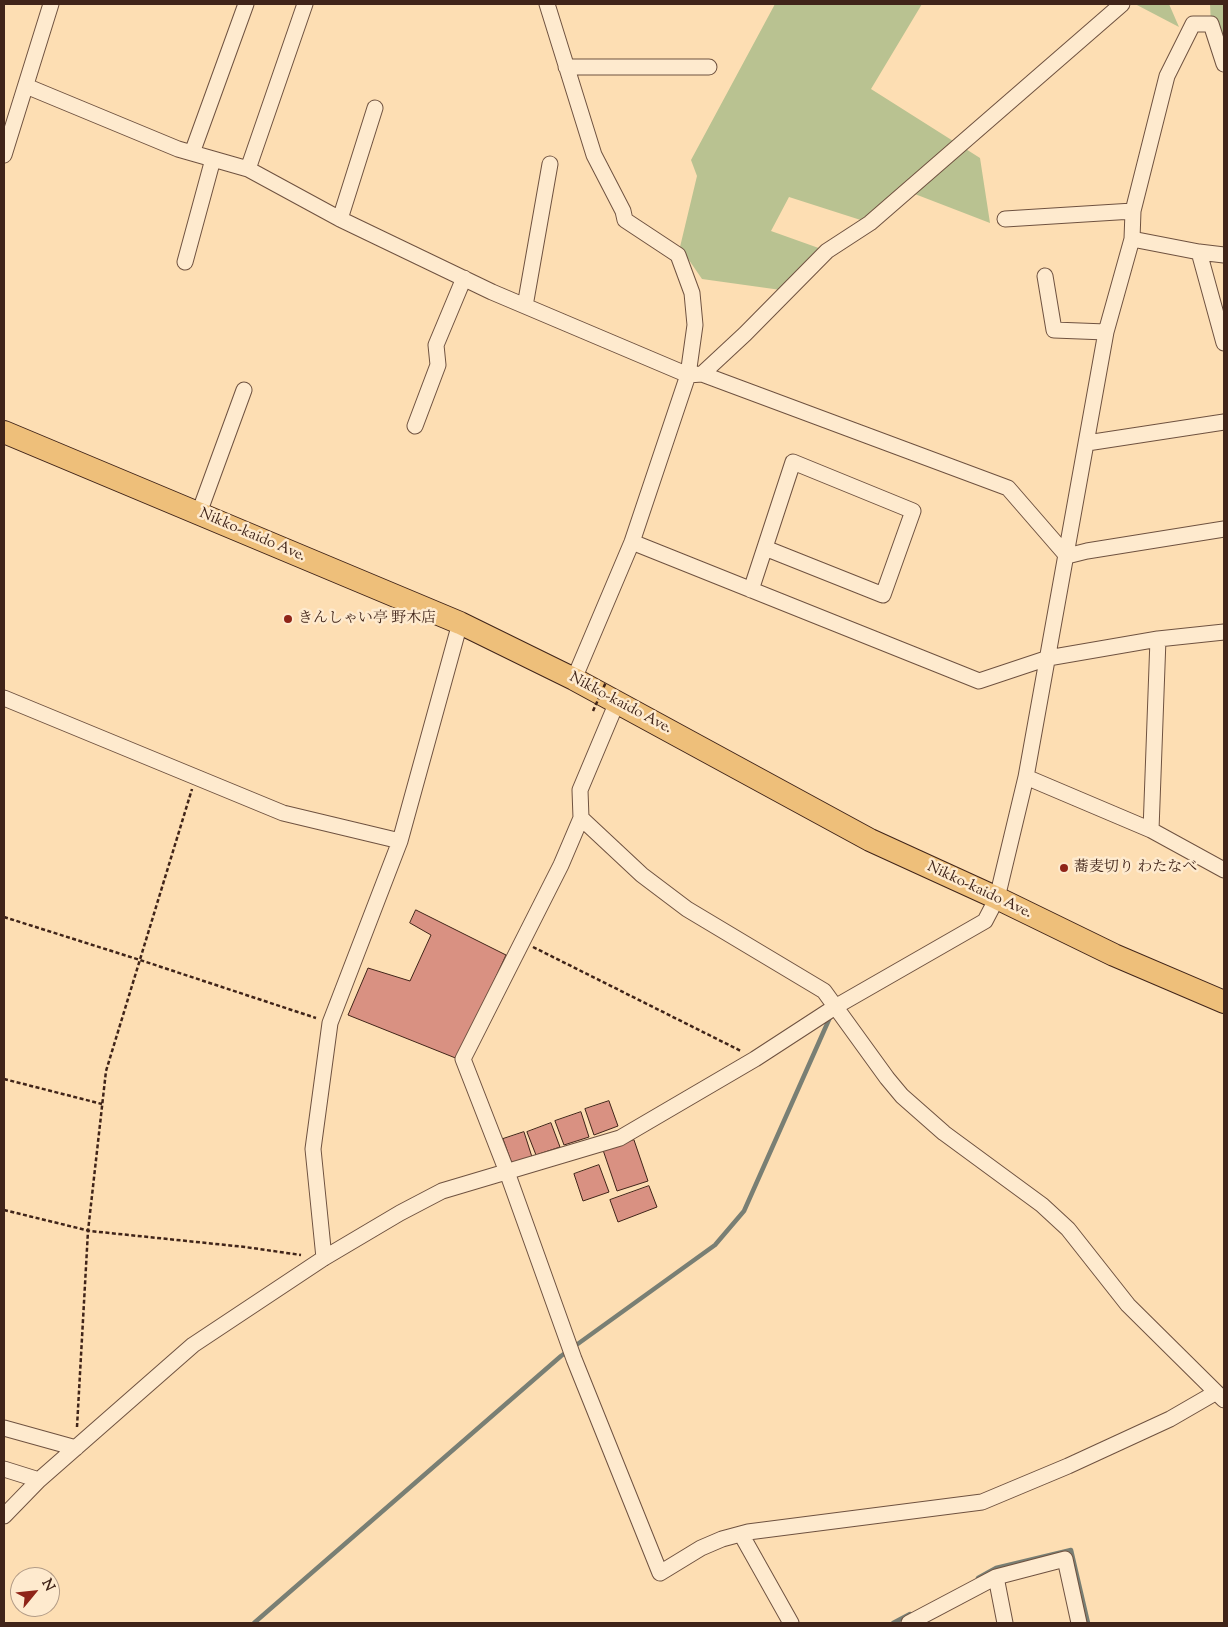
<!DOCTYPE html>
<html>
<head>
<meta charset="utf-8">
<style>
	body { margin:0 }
	#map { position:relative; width:1228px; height:1627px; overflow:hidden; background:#fddeb3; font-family:"Sorts Mill Goudy",serif }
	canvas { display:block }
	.frame { position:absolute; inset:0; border:5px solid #402419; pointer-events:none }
	.north { position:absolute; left:10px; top:1567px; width:50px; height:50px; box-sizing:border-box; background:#feeace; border:1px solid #b29b86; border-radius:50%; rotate:62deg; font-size:14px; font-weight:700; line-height:20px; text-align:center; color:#402419 }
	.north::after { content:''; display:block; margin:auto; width:18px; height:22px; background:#8f2418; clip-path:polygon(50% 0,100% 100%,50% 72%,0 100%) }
</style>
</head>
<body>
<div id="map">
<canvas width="1228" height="1627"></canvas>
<div class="frame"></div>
<div class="north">N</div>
</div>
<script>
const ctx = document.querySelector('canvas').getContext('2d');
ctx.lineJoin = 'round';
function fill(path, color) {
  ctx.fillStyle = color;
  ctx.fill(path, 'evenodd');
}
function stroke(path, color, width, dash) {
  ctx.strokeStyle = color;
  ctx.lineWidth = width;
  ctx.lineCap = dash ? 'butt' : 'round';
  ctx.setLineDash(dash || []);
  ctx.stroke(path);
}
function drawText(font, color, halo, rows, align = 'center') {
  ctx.font = font + ' "Sorts Mill Goudy","Noto Serif JP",serif';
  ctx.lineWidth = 5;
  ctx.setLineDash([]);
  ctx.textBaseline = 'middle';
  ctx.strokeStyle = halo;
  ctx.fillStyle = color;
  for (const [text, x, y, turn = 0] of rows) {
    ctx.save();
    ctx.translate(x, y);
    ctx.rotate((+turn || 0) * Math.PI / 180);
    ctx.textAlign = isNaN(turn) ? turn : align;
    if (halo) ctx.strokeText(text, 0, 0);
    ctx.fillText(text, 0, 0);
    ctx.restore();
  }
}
fill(new Path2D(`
	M 775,4 L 922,4 L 871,89 L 980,158 L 990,223 L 907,191 L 870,223 L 789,197 L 771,231 L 827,251 L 788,291 L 702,279 L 680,247 L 697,176 L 691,160 Z
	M 1135,4 L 1169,4 L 1179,27 Z
	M 1210,4 L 1224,4 L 1224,64 L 1211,24 Z`), '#b9c291');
stroke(new Path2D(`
	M 978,1578 L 996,1568 L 1071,1550 L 1088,1623
	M 254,1623 L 561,1356 L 715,1245 L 744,1211 L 831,1015
	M 893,1623 L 910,1614`), '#797f74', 4.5);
const building = new Path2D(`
	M 416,910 L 506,955 L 458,1059 L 348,1015 L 368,968 L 410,981 L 431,935 L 410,923 Z
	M 609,1101 L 618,1126 L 594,1135 L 585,1109 Z
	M 581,1112 L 589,1137 L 564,1145 L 555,1121 Z
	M 551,1123 L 560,1147 L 536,1155 L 527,1132 Z
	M 524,1132 L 532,1157 L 512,1164 L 503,1139 Z
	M 634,1140 L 648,1181 L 617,1191 L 603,1150 Z
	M 599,1165 L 609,1192 L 583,1201 L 574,1174 Z
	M 649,1186 L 657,1207 L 618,1222 L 610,1200 Z`);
fill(building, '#d99182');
stroke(building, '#402419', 1);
const minor = new Path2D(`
	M 547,4 L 594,155 L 623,211 L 625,220 L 678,255 L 692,293 L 695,325 L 688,375 L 632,542 L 574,679
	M 566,67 L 709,67
	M 26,86 L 178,149 L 248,169 L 340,219 L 492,292 L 688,375 L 702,374 L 1008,488 L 1067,556 L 1087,551 L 1224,529
	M 192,153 L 246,4
	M 4,155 L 51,4
	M 248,169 L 305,4
	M 340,219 L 375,108
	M 1005,219 L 1133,211
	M 1132,239 L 1199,252 L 1224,255
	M 1199,252 L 1224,343
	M 185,262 L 213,159
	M 1045,276 L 1054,330 L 1106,332
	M 525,306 L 550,164
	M 702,374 L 745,334 L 827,251 L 870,223 L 1122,4
	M 415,426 L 438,365 L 436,345 L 464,278
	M 1087,443 L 1224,422
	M 199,513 L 244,390
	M 632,542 L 979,681 L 1048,658 L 1158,639 L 1224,632
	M 751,590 L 793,462 L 913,511 L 883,595 L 765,548
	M 4,698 L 283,813 L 400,841
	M 617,702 L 580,790 L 581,818 L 561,865 L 463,1059 L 507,1172 L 574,1359 L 660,1573 L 701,1548 L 722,1539 L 748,1532 L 982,1502 L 1068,1466 L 1170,1419 L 1215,1393
	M 1026,777 L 1151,830 L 1224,870
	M 581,818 L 642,875 L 687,909 L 824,991 L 887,1078 L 902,1096 L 944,1133 L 1042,1205 L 1068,1229 L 1128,1305 L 1224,1400
	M 1151,830 L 1158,639
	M 324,1258 L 313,1149 L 330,1023 L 400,841 L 460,623
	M 4,1428 L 76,1448
	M 4,1469 L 39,1480
	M 4,1516 L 39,1480 L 193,1345 L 324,1258 L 400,1213 L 442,1191 L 620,1138 L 755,1059 L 835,1007 L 985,921 L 997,898 L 1026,777 L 1106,332 L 1132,239 L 1133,211 L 1167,76 L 1193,24 L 1211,24 L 1224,64
	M 741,1534 L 791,1623
	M 996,1577 L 1005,1623
	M 909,1623 L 996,1577 L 1065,1559 L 1079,1623`);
const highway = new Path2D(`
	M 4,432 L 460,623 L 574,679 L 870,840 L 997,898 L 1114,955 L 1224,1002`);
stroke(minor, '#6f5240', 17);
stroke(highway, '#402419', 24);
stroke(new Path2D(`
	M 4,917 L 140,960 L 316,1018
	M 533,947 L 741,1051
	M 4,1079 L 102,1104
	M 4,1210 L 90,1231 L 245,1247 L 301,1255
	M 77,1427 L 88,1231 L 106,1071 L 192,789`), '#402419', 2.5, [4, 2.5]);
stroke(minor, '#feeace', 15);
stroke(highway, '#eebf7a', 22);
stroke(new Path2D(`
	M 593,711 L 606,682`), '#402419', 2.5, [4, 2.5]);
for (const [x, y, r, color] of [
	[288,619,5,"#8f2418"],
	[1064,868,5,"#8f2418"]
]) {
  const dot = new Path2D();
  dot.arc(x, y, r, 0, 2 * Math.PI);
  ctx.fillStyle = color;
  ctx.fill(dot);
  stroke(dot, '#feeace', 2);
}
drawText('15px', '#402419', '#feeace', [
	["Nikko-kaido Ave.",252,536,23],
	["Nikko-kaido Ave.",620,704,28],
	["Nikko-kaido Ave.",979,891,25]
]);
drawText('15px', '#402419', '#feeace', [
	["きんしゃい亭 野木店",298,619],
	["蕎麦切り わたなべ",1074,868]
], 'left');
</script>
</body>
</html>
